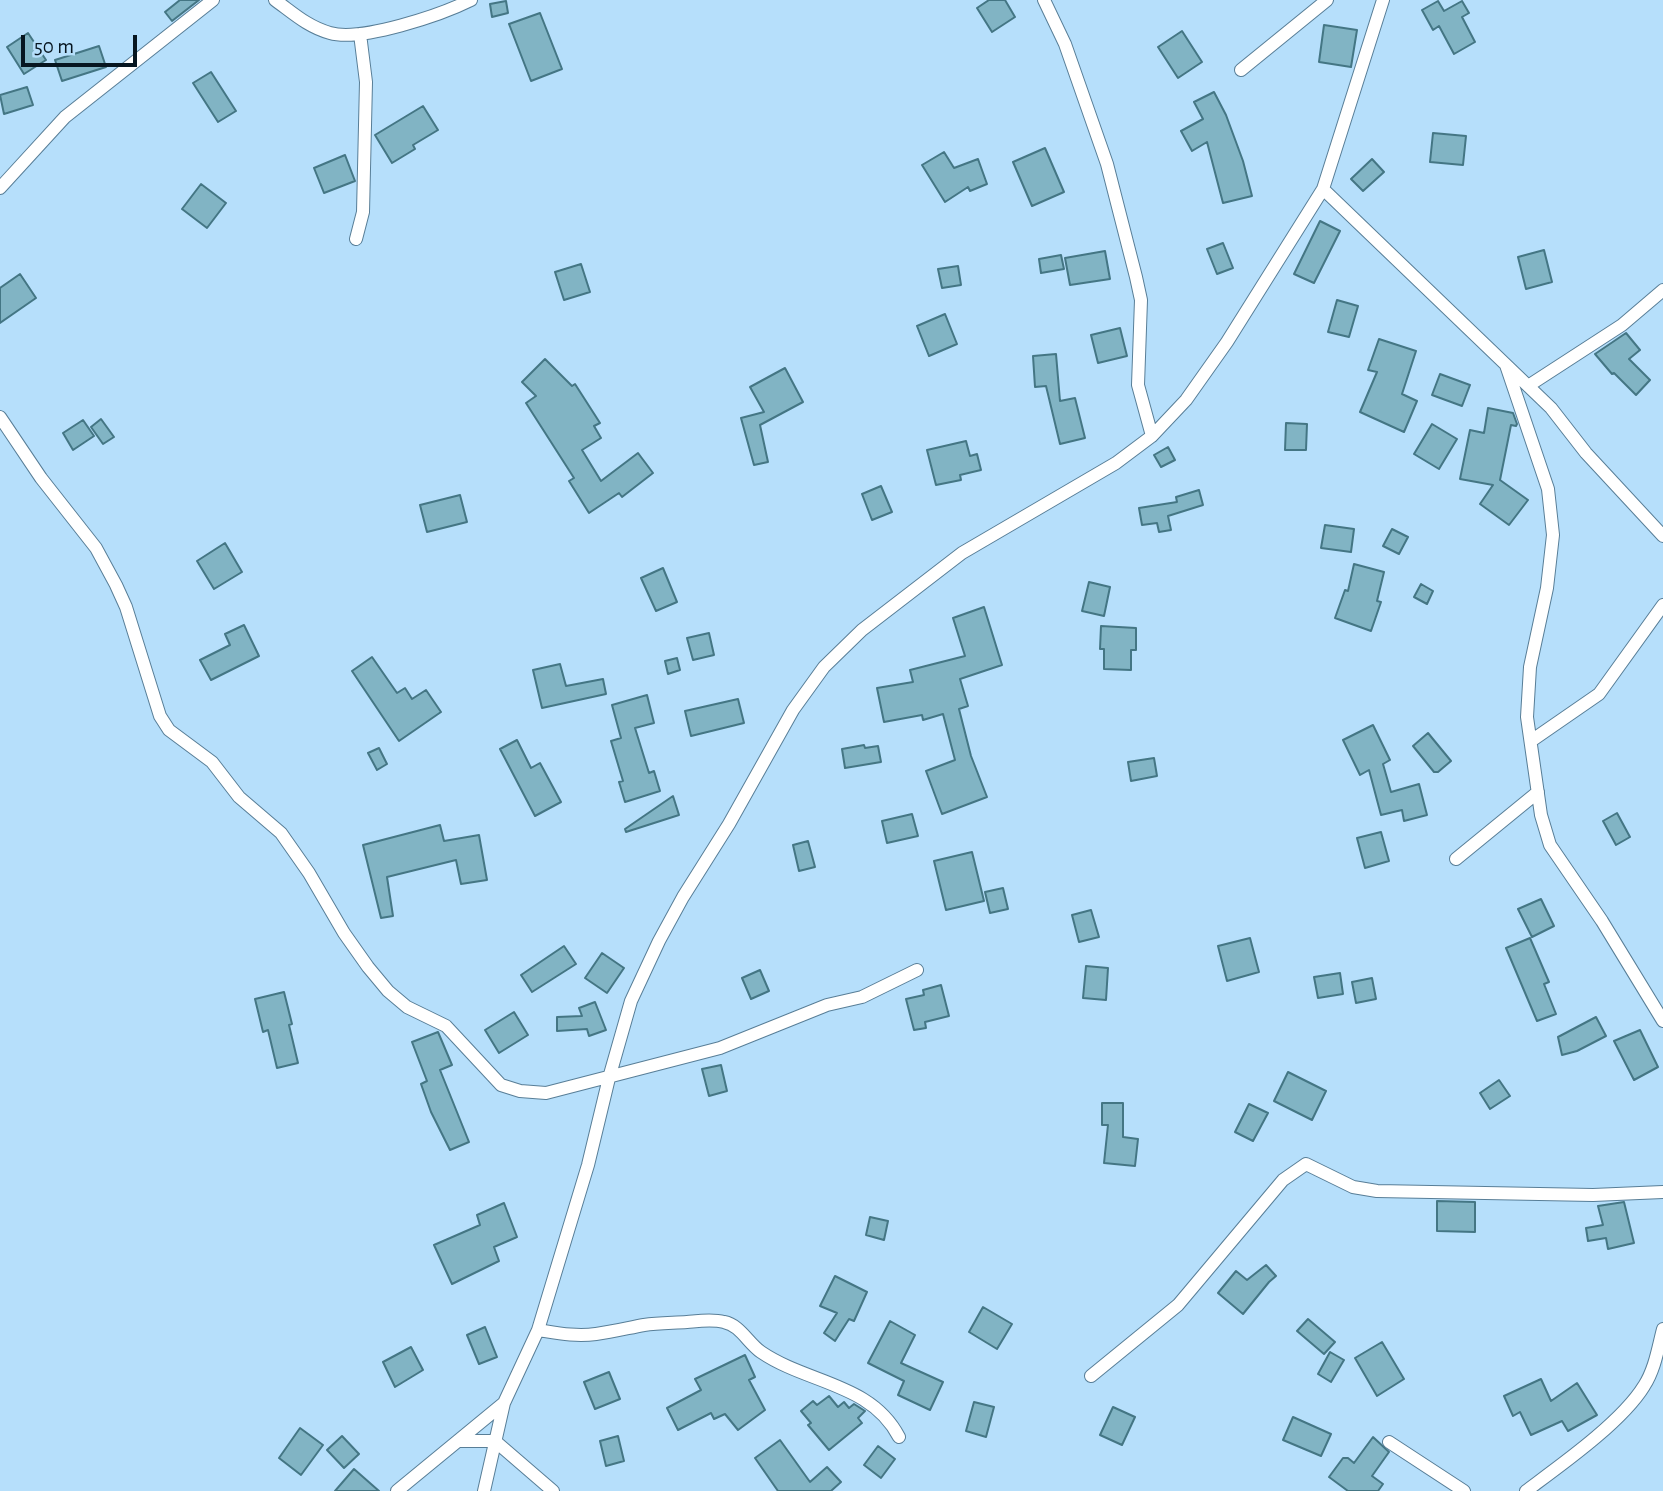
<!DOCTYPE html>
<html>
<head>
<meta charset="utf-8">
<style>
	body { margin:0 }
	#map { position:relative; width:1663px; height:1491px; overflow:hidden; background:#b6dffb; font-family:"Alegreya Sans",sans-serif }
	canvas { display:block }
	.scale { position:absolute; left:21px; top:35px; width:116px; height:32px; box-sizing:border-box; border:4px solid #071620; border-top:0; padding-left:9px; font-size:21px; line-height:24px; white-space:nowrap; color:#071620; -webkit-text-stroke:5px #b6dffb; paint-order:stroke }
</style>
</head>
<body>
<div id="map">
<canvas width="1663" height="1491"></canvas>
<div class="scale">50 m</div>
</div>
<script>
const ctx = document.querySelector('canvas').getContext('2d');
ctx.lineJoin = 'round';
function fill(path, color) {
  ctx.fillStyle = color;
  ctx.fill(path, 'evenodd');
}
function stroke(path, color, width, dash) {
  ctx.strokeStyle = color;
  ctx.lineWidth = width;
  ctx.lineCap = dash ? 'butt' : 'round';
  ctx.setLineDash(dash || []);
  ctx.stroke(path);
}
const building = new Path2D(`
	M 180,0 L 199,0 L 172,21 L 165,12 Z
	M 989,0 L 1005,0 L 1015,17 L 992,32 L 977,8 Z
	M 506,1 L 508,13 L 492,17 L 490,4 Z
	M 1438,1 L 1444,11 L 1462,1 L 1469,13 L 1462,17 L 1475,42 L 1454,54 L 1439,26 L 1433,30 L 1422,10 Z
	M 540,13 L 562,69 L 531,81 L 509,24 Z
	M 1324,25 L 1357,30 L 1351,67 L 1319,62 Z
	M 1182,31 L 1202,62 L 1178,78 L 1158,47 Z
	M 28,33 L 46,60 L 24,74 L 7,47 Z
	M 99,46 L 106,67 L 62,81 L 55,60 Z
	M 211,72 L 236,111 L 218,122 L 193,83 Z
	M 27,87 L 33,105 L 4,114 L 0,95 Z
	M 1214,92 L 1226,115 L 1243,161 L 1252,196 L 1223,203 L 1207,142 L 1192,151 L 1181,131 L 1203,119 L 1194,102 Z
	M 423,106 L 438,130 L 413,145 L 415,149 L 392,163 L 375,135 Z
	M 1433,133 L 1466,136 L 1463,165 L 1430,162 Z
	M 1045,148 L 1064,192 L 1032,206 L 1013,162 Z
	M 944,152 L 954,168 L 978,159 L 987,184 L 970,191 L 968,187 L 945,202 L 922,165 Z
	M 345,155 L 355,181 L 324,193 L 314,168 Z
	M 1372,159 L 1384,172 L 1363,191 L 1351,179 Z
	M 201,184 L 226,203 L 207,228 L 182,209 Z
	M 1320,221 L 1340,231 L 1314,283 L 1294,274 Z
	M 1223,243 L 1233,268 L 1217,274 L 1207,249 Z
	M 1544,250 L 1552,282 L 1526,289 L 1518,257 Z
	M 1105,251 L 1110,279 L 1070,285 L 1065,258 Z
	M 1061,255 L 1064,269 L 1041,273 L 1039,259 Z
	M 581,264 L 590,292 L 564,300 L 555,272 Z
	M 958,266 L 961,285 L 942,288 L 938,269 Z
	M 20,274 L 36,298 L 0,323 L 0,288 Z
	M 1337,300 L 1358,306 L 1349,337 L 1328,332 Z
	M 945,314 L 957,344 L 929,356 L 917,326 Z
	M 1120,328 L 1127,356 L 1098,363 L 1091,335 Z
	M 1626,333 L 1640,350 L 1629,359 L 1650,380 L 1636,395 L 1614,373 L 1612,374 L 1595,354 Z
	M 1379,339 L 1416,351 L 1402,394 L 1417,401 L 1404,432 L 1360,412 L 1377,372 L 1368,370 Z
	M 1056,354 L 1060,401 L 1075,398 L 1085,438 L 1060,444 L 1046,386 L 1035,387 L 1033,356 Z
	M 545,359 L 572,386 L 575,384 L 600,423 L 594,426 L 601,438 L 582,450 L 601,481 L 638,453 L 653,473 L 622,497 L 619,493 L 589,513 L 569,481 L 574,478 L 526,403 L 536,396 L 522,382 Z
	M 785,368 L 803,402 L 760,425 L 768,462 L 754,465 L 741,418 L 764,412 L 750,387 Z
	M 1440,374 L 1470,385 L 1462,406 L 1432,395 Z
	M 1488,408 L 1513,413 L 1517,424 L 1516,426 L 1511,425 L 1500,480 L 1528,500 L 1509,525 L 1480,504 L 1493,485 L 1460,479 L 1470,430 L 1484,433 Z
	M 101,419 L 114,437 L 103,444 L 91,427 Z
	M 83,420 L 94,436 L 73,450 L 63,433 Z
	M 1286,423 L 1307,424 L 1306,450 L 1285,450 Z
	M 1432,424 L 1457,439 L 1439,469 L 1414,454 Z
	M 966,441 L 970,456 L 977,454 L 981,470 L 960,475 L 961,480 L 936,485 L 927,450 Z
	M 1168,447 L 1175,460 L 1161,467 L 1154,455 Z
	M 881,486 L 892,512 L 872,520 L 862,494 Z
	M 1199,490 L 1203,505 L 1168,516 L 1171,530 L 1159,532 L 1157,523 L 1142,525 L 1139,508 L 1177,502 L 1176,497 Z
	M 460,495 L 467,522 L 427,532 L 420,505 Z
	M 1325,525 L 1354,529 L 1351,552 L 1321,548 Z
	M 1392,529 L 1408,537 L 1399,554 L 1383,546 Z
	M 225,543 L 242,572 L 214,589 L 197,561 Z
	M 1354,564 L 1384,572 L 1377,601 L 1381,602 L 1371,631 L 1335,618 L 1345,590 L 1348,591 Z
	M 663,568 L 677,602 L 656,611 L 641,578 Z
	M 1089,582 L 1110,587 L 1104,616 L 1082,611 Z
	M 1421,584 L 1433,591 L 1427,604 L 1414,597 Z
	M 984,607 L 1002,665 L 960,679 L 968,706 L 959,709 L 971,756 L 987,797 L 942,814 L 926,771 L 955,760 L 943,714 L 923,720 L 922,715 L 884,722 L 877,688 L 913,682 L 910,670 L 965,656 L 953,618 Z
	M 244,625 L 259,656 L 211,680 L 200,660 L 230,645 L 225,634 Z
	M 1101,626 L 1136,628 L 1136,650 L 1131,650 L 1131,670 L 1104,669 L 1104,649 L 1100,649 Z
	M 709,633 L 714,655 L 693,660 L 687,638 Z
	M 372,657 L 397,693 L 405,688 L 412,699 L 426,690 L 441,712 L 399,741 L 352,671 Z
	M 677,658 L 680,670 L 668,674 L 665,661 Z
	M 560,664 L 566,686 L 603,679 L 606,694 L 542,708 L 533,670 Z
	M 647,695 L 654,723 L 635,728 L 649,773 L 654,771 L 660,791 L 625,802 L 619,782 L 623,781 L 611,741 L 621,738 L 612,705 Z
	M 738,699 L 744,723 L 691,736 L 685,711 Z
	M 1373,725 L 1390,760 L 1383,764 L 1391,792 L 1419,784 L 1427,815 L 1404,821 L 1402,810 L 1381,815 L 1369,770 L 1360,775 L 1343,740 Z
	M 1428,733 L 1451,761 L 1438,772 L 1434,772 L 1413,746 Z
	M 517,740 L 531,768 L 540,763 L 561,802 L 535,816 L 500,749 Z
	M 864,745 L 865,748 L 878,746 L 881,762 L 845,768 L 842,749 Z
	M 379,748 L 387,764 L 377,770 L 368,753 Z
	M 1154,758 L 1157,776 L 1131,781 L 1128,762 Z
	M 673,796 L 679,815 L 626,832 L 625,829 Z
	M 1617,813 L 1630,837 L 1616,845 L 1603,821 Z
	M 912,814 L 918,836 L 887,843 L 882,821 Z
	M 440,825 L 444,841 L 479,835 L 487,880 L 461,884 L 456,860 L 387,877 L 393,916 L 381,918 L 363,845 Z
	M 1381,832 L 1389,861 L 1365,868 L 1357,838 Z
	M 808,841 L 815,867 L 799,871 L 793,845 Z
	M 972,852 L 984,901 L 946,910 L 934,861 Z
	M 1003,888 L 1008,909 L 990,913 L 985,892 Z
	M 1541,899 L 1554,926 L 1532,937 L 1518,909 Z
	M 1091,910 L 1099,937 L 1079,942 L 1072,915 Z
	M 1250,938 L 1259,972 L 1227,981 L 1218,946 Z
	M 1530,938 L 1549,982 L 1544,984 L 1556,1014 L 1537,1021 L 1506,948 Z
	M 564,946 L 576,964 L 532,992 L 521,975 Z
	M 602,953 L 624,968 L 607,993 L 585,978 Z
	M 1086,966 L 1108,968 L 1106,1000 L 1083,998 Z
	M 760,970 L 769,991 L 751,999 L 742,978 Z
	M 1340,973 L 1343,994 L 1318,998 L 1314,977 Z
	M 1372,978 L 1376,999 L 1356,1003 L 1352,982 Z
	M 941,985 L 949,1016 L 925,1022 L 926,1028 L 914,1030 L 906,999 L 924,995 L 923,990 Z
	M 284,992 L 292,1024 L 289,1025 L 298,1063 L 277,1068 L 268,1030 L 263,1032 L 255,999 Z
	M 595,1002 L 606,1030 L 589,1036 L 587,1029 L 557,1031 L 557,1017 L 582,1016 L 579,1008 Z
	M 514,1012 L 528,1035 L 499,1053 L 485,1030 Z
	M 1596,1017 L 1606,1036 L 1577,1051 L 1562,1055 L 1558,1037 Z
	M 1640,1030 L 1658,1067 L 1634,1080 L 1614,1041 Z
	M 438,1032 L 452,1065 L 440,1070 L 469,1142 L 450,1150 L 431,1112 L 421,1084 L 427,1081 L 412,1042 Z
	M 721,1065 L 727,1091 L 709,1096 L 702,1069 Z
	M 1288,1072 L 1326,1091 L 1312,1120 L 1274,1101 Z
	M 1499,1080 L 1510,1096 L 1490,1109 L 1480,1093 Z
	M 1102,1103 L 1123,1103 L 1123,1137 L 1138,1139 L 1135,1166 L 1104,1163 L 1108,1125 L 1102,1125 Z
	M 1249,1104 L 1268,1113 L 1253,1141 L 1235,1132 Z
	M 1437,1201 L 1475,1202 L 1475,1232 L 1437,1231 Z
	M 1624,1202 L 1634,1243 L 1608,1249 L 1606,1238 L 1588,1241 L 1586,1228 L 1603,1225 L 1598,1206 Z
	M 504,1203 L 517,1237 L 494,1247 L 499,1261 L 452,1284 L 434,1245 L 480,1225 L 477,1215 Z
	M 870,1217 L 888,1221 L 884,1240 L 866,1235 Z
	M 1266,1265 L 1276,1276 L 1269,1282 L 1243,1314 L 1218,1293 L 1236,1271 L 1247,1280 Z
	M 835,1276 L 867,1292 L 854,1321 L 849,1319 L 835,1341 L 824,1333 L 837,1313 L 820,1306 Z
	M 983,1307 L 1012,1324 L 997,1349 L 969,1332 Z
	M 1308,1319 L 1335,1342 L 1324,1354 L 1297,1331 Z
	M 890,1321 L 915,1335 L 901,1363 L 943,1382 L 930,1410 L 898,1395 L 904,1381 L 868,1363 Z
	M 485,1327 L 497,1357 L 479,1364 L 467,1335 Z
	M 1382,1342 L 1404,1379 L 1377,1396 L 1355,1358 Z
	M 411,1347 L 423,1370 L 395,1387 L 383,1362 Z
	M 1330,1352 L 1344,1360 L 1331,1382 L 1318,1374 Z
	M 745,1355 L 755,1377 L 749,1380 L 765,1410 L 738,1430 L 725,1414 L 714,1419 L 711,1413 L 678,1430 L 667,1408 L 701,1390 L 695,1379 Z
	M 609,1372 L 620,1399 L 595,1409 L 584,1382 Z
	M 1541,1379 L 1551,1401 L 1577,1383 L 1597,1415 L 1568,1431 L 1562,1421 L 1531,1435 L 1520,1412 L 1513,1416 L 1504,1396 Z
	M 829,1396 L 838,1407 L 844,1402 L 849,1408 L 854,1404 L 865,1411 L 858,1418 L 862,1423 L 829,1450 L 808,1425 L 811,1423 L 801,1411 L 813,1401 L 817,1405 Z
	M 974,1402 L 994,1407 L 986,1437 L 966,1431 Z
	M 1113,1407 L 1135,1417 L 1122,1445 L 1100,1435 Z
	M 1293,1417 L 1331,1434 L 1321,1456 L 1283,1440 Z
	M 300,1428 L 323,1445 L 301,1475 L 279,1458 Z
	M 342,1436 L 359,1454 L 344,1468 L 327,1450 Z
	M 618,1436 L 624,1461 L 606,1466 L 600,1441 Z
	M 1373,1437 L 1389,1452 L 1372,1476 L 1383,1484 L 1378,1491 L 1348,1491 L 1329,1477 L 1343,1458 L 1348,1458 L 1354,1463 Z
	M 780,1440 L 810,1482 L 827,1467 L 841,1482 L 831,1491 L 778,1491 L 755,1458 Z
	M 878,1446 L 895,1459 L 881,1478 L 864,1465 Z
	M 354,1469 L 379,1491 L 335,1491 Z`);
fill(building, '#81b4c4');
stroke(building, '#447684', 2);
const minor = new Path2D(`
	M 275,0 C 293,13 308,27 330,33 C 361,42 441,15 471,0
	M 1044,0 L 1065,44 L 1107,164 L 1136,277 L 1141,300 L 1138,385 L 1152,436
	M 1241,70 L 1327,0
	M 0,188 L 65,117 L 213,0
	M 1323,189 L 1551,408 L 1586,453 L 1663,536
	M 356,239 L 363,212 L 366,82 L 360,34
	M 1506,365 L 1548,489 L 1553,535 L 1547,588 L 1530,667 L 1527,717 L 1541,815 L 1550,845 L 1602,921 L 1663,1021
	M 1528,386 L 1622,325 L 1663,290
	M 0,417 L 41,478 L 96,548 L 116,585 L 126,607 L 160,716 L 169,730 L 212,762 L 239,797 L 281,833 L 309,873 L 344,933 L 368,967 L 388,991 L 407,1007 L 446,1026 L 501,1085 L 520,1091 L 546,1093 L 720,1048 L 827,1005 L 862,997 L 917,970
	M 1531,741 L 1599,694 L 1663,605
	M 1456,859 L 1538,792
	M 538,1330 C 557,1333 576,1337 596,1334 C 612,1332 628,1328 644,1325 C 658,1323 673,1323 687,1322 C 699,1321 712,1319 724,1322 C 740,1325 748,1343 761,1352 C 808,1384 871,1383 899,1437
	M 1091,1376 L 1178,1305 L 1283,1180 L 1306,1164 L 1353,1187 L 1377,1191 L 1593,1195 L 1663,1192
	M 458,1441 L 495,1441 L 553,1491
	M 1389,1442 L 1464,1491
	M 397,1491 L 504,1403
	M 484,1491 L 504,1403 L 538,1330 L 588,1165 L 609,1078 L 631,1001 L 659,941 L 683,897 L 729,824 L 793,710 L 824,667 L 862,630 L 962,553 L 1116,463 L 1152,436 L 1186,400 L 1227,342 L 1323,189 L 1383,0
	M 1526,1491 C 1561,1465 1622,1422 1644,1386 C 1655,1369 1658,1348 1663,1329`);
stroke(minor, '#587e97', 14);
stroke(minor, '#fff', 12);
</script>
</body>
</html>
